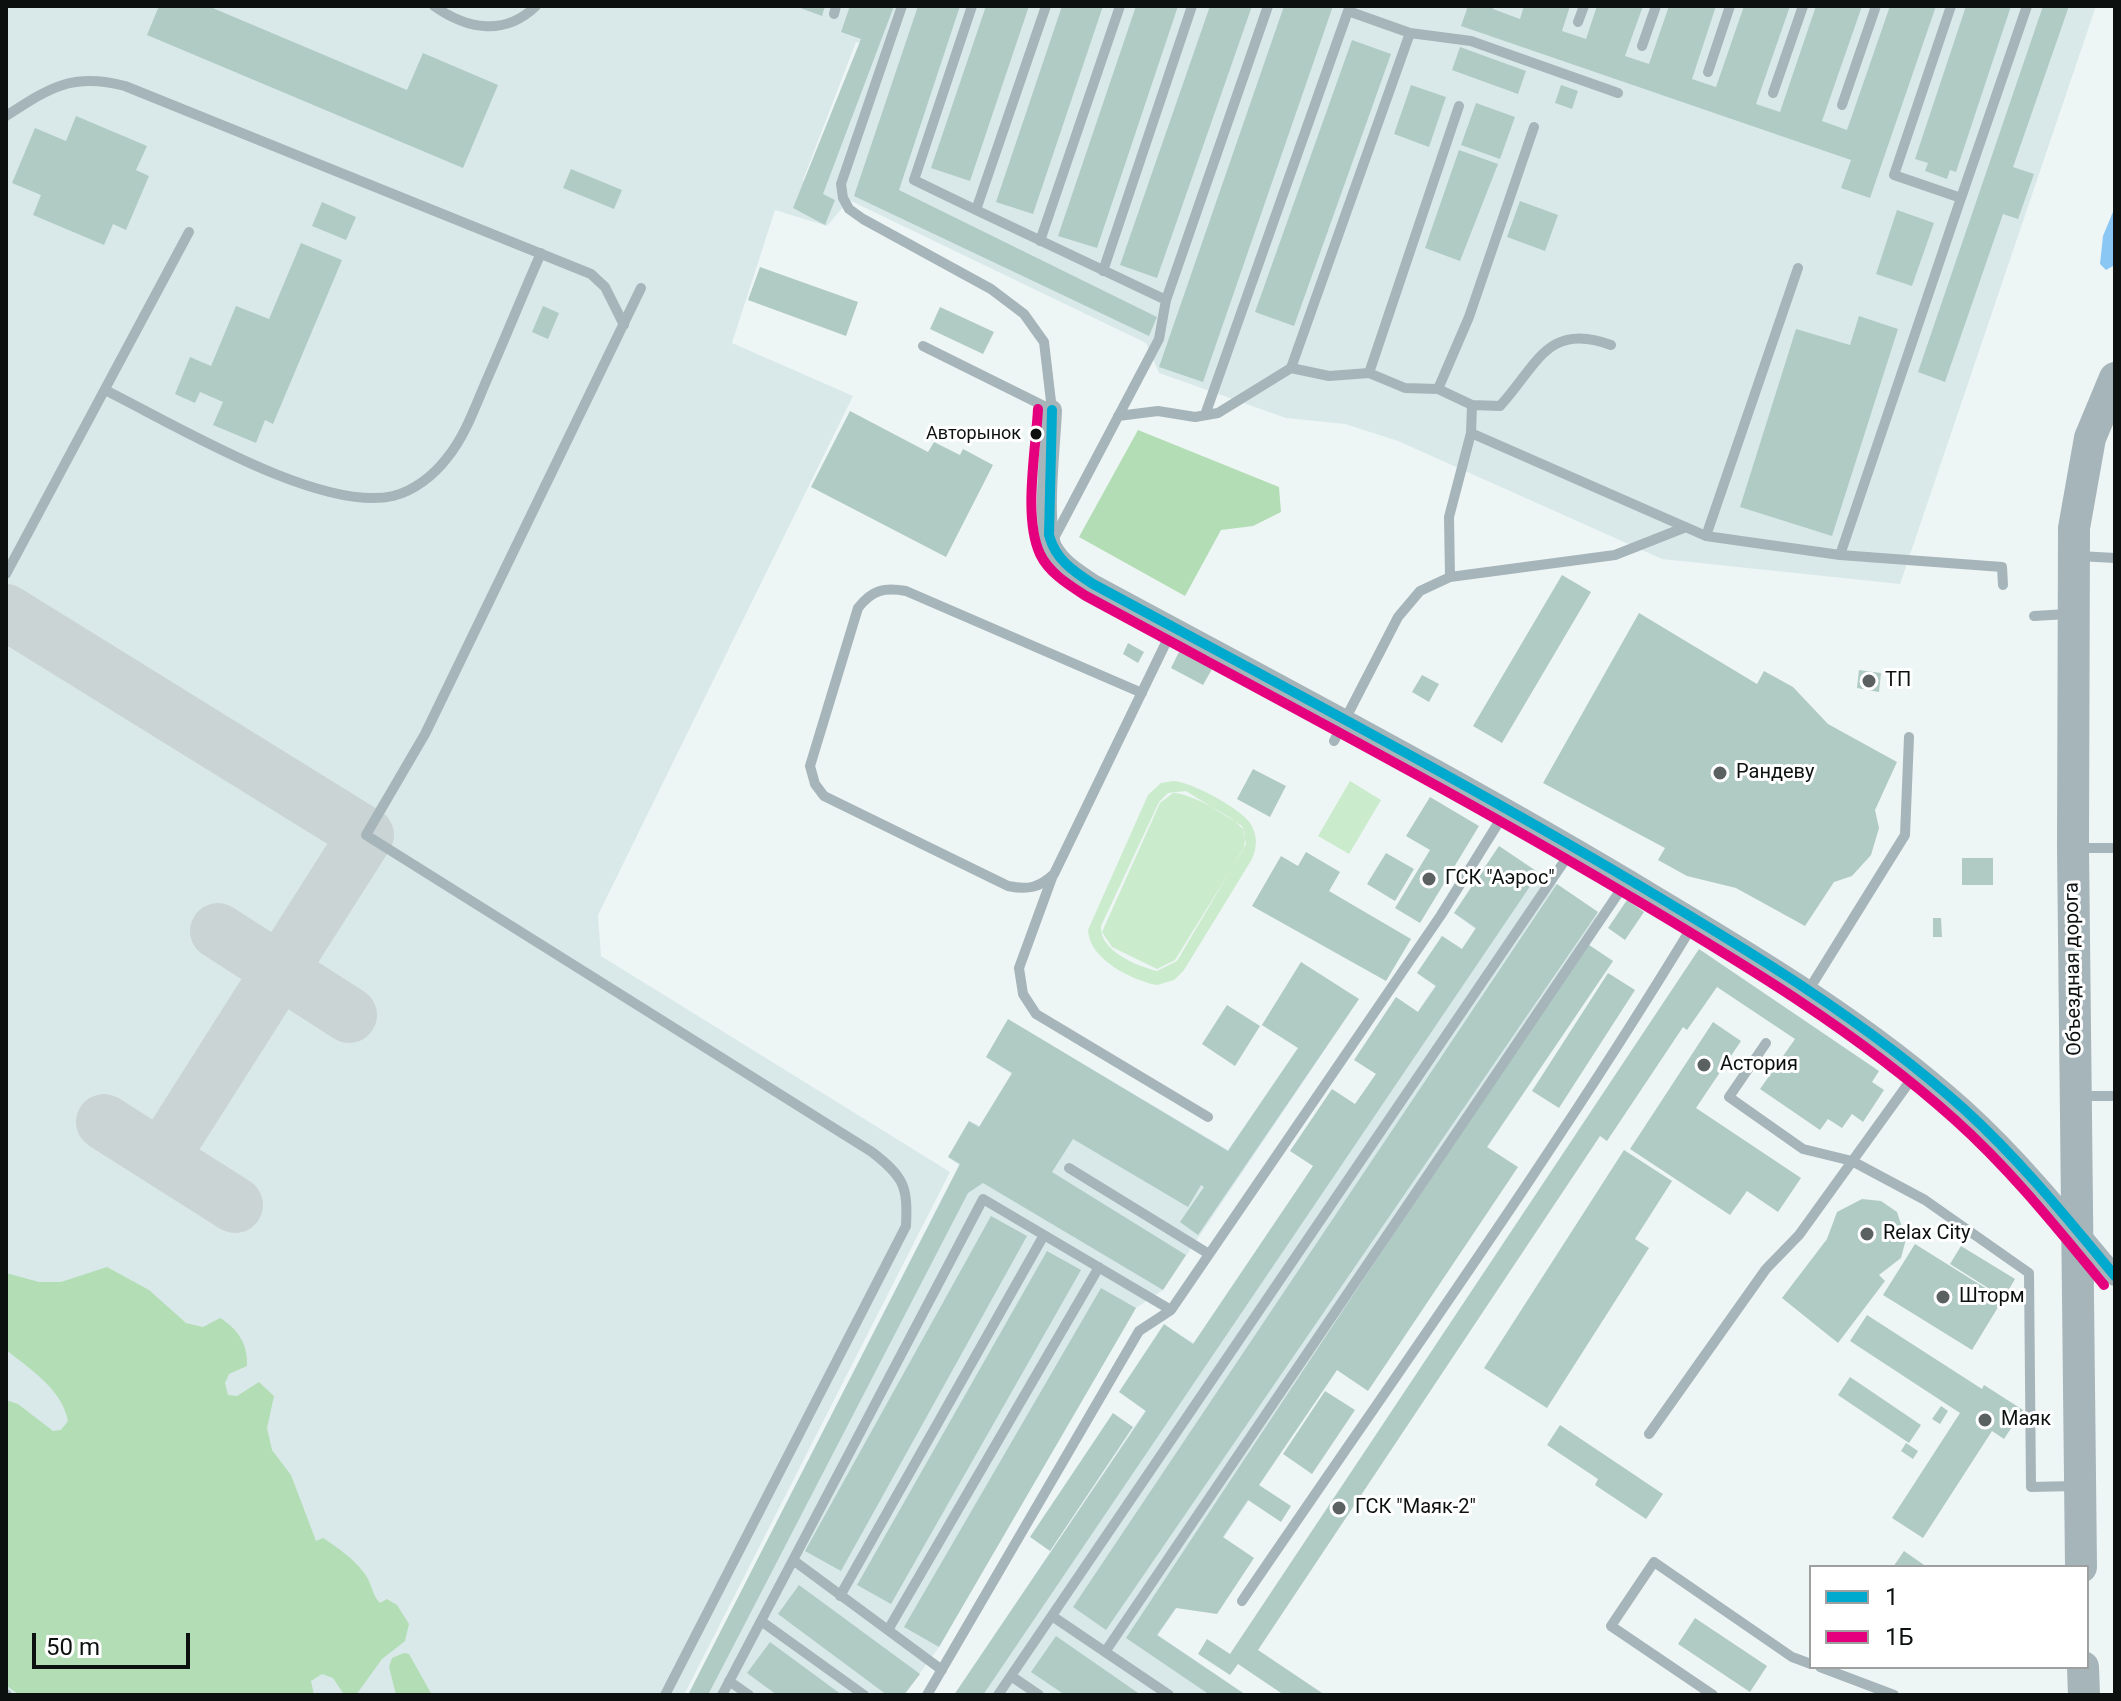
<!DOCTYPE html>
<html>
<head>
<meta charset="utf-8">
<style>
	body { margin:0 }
	#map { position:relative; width:2121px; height:1701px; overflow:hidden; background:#eef5f5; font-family:Roboto,sans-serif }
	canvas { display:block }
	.frame { position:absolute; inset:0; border:8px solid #0c1110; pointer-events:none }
	.legend { position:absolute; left:1809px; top:1565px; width:280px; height:104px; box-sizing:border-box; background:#fff; border:2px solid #9ea09f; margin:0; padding:10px 14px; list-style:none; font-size:24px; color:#0c1110 }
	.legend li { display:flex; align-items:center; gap:16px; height:40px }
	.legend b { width:40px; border:2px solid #9ea09f }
	.scale { position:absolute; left:32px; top:1633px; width:158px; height:36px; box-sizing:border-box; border:4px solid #0c1110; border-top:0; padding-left:10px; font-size:24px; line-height:28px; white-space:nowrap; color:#0c1110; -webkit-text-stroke:6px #fff; paint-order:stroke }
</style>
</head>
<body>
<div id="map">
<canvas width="2121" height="1701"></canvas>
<div class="frame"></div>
<ul class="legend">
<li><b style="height:10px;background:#00a9ce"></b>1</li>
<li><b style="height:10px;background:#e5007d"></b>1Б</li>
</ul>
<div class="scale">50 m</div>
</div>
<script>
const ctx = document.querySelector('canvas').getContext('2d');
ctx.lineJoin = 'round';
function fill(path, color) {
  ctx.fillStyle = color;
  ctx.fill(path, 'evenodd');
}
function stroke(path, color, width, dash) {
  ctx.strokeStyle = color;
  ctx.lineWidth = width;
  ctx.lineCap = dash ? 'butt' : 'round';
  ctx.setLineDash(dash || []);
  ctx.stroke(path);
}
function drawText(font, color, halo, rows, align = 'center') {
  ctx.font = font + ' Roboto,sans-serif';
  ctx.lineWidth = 6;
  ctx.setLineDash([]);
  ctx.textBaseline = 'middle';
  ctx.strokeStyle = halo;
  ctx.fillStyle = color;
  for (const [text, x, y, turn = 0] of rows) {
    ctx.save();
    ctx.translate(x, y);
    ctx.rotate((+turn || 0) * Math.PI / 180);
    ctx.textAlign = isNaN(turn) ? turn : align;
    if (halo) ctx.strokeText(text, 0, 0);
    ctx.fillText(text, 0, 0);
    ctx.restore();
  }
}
fill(new Path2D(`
	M 6,6 L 2096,6 L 1900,584 L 1662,559 L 1398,441 L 1345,424 L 1286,418 L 1159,373 L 1146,343 L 849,200 L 827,226 L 775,210 L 732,343 L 853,396 L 598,915 L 601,956 L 950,1172 L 684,1695 L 6,1695 ZM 856,42 L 860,43 L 804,181 L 803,180 Z
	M 1499,846 L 1598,912 L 1586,943 L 1613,961 L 1158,1635 L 1246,1695 L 954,1695 L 1145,1411 L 1132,1401 L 1178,1334 L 1194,1343 L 1435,986 L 1417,973 L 1442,936 L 1462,949 L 1475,929 L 1454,913 Z
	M 1301,962 L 1359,999 L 1163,1290 L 1136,1308 L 939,1647 L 904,1695 L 688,1695 L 959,1165 L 948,1157 L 969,1121 L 980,1126 L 1012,1074 L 986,1057 L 1008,1019 L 1228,1150 L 1298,1048 L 1262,1025 Z`), '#d9e9e9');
fill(new Path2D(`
	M 1173,781 C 1190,781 1241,809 1250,823 C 1258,835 1257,847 1252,859 L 1184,970 L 1174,980 L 1157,985 C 1131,980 1089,959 1088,930 L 1148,795 L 1161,783 ZM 1186,791 L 1242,826 L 1246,844 L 1177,961 L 1157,971 C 1136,966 1099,950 1101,926 L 1159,802 L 1168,793 Z
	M 1350,781 L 1381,800 L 1349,854 L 1318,836 Z
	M 1173,793 C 1187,792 1236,817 1243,830 C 1246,837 1245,843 1243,850 L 1175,960 L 1157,969 L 1112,947 L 1102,932 L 1160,803 Z`), '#caebcc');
fill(new Path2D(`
	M 1138,430 L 1279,487 L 1281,512 L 1253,526 L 1221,530 L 1185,596 L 1079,537 Z
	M 107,1267 L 149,1290 L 186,1323 L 203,1327 L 220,1318 C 238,1329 248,1344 247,1366 L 229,1374 L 225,1383 L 228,1395 L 237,1396 L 259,1382 L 274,1396 L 267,1428 L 272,1450 L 291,1475 L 316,1541 L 323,1538 C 338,1548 353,1558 364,1573 C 372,1582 371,1594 380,1603 L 387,1599 L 397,1605 L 409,1624 L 405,1641 L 382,1659 L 356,1695 L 343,1693 L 333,1678 L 322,1674 L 311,1681 L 314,1695 L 19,1695 L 6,1685 L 6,1400 L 18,1404 L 53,1431 L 61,1430 L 68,1421 C 62,1389 30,1369 6,1350 L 6,1273 L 39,1282 L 61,1282 Z
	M 404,1653 L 409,1654 L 432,1695 L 396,1695 L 389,1667 L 392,1658 Z`), '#b3ddb5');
fill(new Path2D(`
	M 2115,207 L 2115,265 L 2106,270 L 2100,264 L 2103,236 Z`), '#8bc7f4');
stroke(new Path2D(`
	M 6,612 L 366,835 L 161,1158
	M 218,931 L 349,1015
	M 104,1122 L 235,1205`), '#cbd4d4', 56);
fill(new Path2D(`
	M 159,6 L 208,6 L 407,90 L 423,53 L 498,85 L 463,168 L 147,35 Z
	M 795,6 L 825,6 L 822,16 Z
	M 850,6 L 894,6 L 823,194 L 835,200 L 825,225 L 793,208 L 861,39 L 841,32 Z
	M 918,6 L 960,6 L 899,190 L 1157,317 L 1149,336 L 854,196 Z
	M 986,6 L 1029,6 L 970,181 L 931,168 Z
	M 1062,6 L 1103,6 L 1033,214 L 996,202 Z
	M 1136,6 L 1178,6 L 1097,248 L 1058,236 Z
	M 1210,6 L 1252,6 L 1157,278 L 1120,265 Z
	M 1284,6 L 1333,6 L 1203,382 L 1159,367 Z
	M 1468,6 L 1494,6 L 1493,9 L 1520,19 L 1524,6 L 1570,6 L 1562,31 L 1586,39 L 1597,6 L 1643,6 L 1625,56 L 1649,64 L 1669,6 L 1716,6 L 1692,79 L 1716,87 L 1744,6 L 1790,6 L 1756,104 L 1780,112 L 1816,6 L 1862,6 L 1822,121 L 1847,130 L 1890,6 L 1936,6 L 1870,198 L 1841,188 L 1851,160 L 1461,26 Z
	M 1966,6 L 2011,6 L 1956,172 L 1950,170 L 1947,179 L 1925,171 L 1928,163 L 1915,159 Z
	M 2043,6 L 2069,6 L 2013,167 L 2034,174 L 2018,219 L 2003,214 L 1945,382 L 1918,372 Z
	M 1352,40 L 1391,54 L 1294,326 L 1255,312 Z
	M 1460,47 L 1526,71 L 1518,94 L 1452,70 Z
	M 1411,85 L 1446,97 L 1429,147 L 1394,134 Z
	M 1561,85 L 1578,91 L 1572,109 L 1555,103 Z
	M 1476,103 L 1515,117 L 1500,159 L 1461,145 Z
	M 76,116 L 147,146 L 136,170 L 149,176 L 126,230 L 113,224 L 104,245 L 33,215 L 41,195 L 12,183 L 35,128 L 66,141 Z
	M 1459,150 L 1498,164 L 1460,261 L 1425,248 Z
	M 571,169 L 622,190 L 614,209 L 563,188 Z
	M 1520,201 L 1558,215 L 1545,251 L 1507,237 Z
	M 322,202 L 356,217 L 346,240 L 312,226 Z
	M 1897,210 L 1934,223 L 1912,286 L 1876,274 Z
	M 301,243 L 342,260 L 273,424 L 265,420 L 256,443 L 213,425 L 223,402 L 200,392 L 195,403 L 175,394 L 190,357 L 211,366 L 236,306 L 269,319 Z
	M 760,267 L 858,302 L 846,336 L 748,300 Z
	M 543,306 L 559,313 L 548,339 L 532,332 Z
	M 940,307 L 994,332 L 983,354 L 930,329 Z
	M 1859,316 L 1898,329 L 1832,536 L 1740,507 L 1796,329 L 1850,345 Z
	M 850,411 L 928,452 L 934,442 L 960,455 L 963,449 L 993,465 L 946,557 L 811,487 Z
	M 1562,575 L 1591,592 L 1502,743 L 1473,726 Z
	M 1639,613 L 1757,684 L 1764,671 L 1793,687 L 1828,724 L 1897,762 L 1875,810 L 1879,828 L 1871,855 L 1852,876 L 1834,882 L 1805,926 L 1736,888 L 1687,876 L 1658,860 L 1665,848 L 1543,783 Z
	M 1128,643 L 1144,652 L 1138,663 L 1123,654 Z
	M 1179,652 L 1212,669 L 1203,685 L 1171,668 Z
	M 1859,670 L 1881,673 L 1879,692 L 1857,688 Z
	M 1422,675 L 1439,684 L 1429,702 L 1412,692 Z
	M 1253,769 L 1286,786 L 1270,817 L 1237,799 Z
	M 1430,797 L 1479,826 L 1420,923 L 1395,908 L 1430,850 L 1406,836 Z
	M 1499,846 L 1539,873 L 983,1695 L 954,1695 L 1146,1411 L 1119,1392 L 1164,1324 L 1193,1344 L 1313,1166 L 1290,1151 L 1332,1089 L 1355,1104 L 1376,1074 L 1354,1060 L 1396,997 L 1418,1012 L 1436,986 L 1417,973 L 1442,936 L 1462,949 L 1476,928 L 1454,913 Z
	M 1306,852 L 1340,872 L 1329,891 L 1411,939 L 1386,981 L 1252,906 L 1281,856 L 1298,866 Z
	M 1386,853 L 1414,869 L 1395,901 L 1367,884 Z
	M 1962,858 L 1993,858 L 1993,885 L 1962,885 Z
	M 1557,884 L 1598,912 L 1106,1630 L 1073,1607 Z
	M 1627,900 L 1644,912 L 1625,940 L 1608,928 Z
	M 1933,918 L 1941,918 L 1942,937 L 1933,937 Z
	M 1586,943 L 1613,961 L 1487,1147 L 1518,1167 L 1368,1391 L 1337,1370 L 1259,1485 L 1291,1506 L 1281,1522 L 1248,1500 L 1223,1537 L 1254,1558 L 1217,1614 L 1176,1608 L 1157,1635 L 1246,1695 L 1210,1695 L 1126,1638 Z
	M 1699,949 L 1879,1071 L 1872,1082 L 1884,1090 L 1863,1122 L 1852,1114 L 1842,1128 L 1828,1119 L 1820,1130 L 1760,1089 L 1795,1039 L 1717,987 L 1687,1030 L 1683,1027 L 1607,1141 L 1600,1136 L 1258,1650 L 1325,1695 L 1284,1695 L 1238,1664 L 1230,1675 L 1198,1654 L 1207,1639 L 1230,1654 Z
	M 1301,962 L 1359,999 L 1198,1235 L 1180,1222 L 1204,1187 L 1201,1185 L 1188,1207 L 1073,1139 L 1052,1172 L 1186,1255 L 1163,1290 L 983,1183 L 968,1193 L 708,1695 L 688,1695 L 960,1164 L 948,1157 L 969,1121 L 979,1127 L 1012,1073 L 986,1057 L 1008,1019 L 1228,1151 L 1298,1048 L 1262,1025 Z
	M 1608,973 L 1635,990 L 1559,1108 L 1532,1091 Z
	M 1227,1005 L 1260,1026 L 1235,1066 L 1202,1044 Z
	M 1713,1022 L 1741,1041 L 1696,1108 L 1801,1178 L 1778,1212 L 1747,1191 L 1730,1215 L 1630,1149 Z
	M 1624,1150 L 1672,1181 L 1635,1239 L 1649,1248 L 1547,1408 L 1484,1368 Z
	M 1862,1199 L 1881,1201 L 1897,1212 L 1906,1239 L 1901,1258 L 1879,1275 L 1885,1281 L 1838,1343 L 1782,1298 L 1827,1239 L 1837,1212 Z
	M 991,1216 L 1027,1236 L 841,1571 L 805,1551 Z
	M 1915,1244 L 2003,1299 L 1972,1350 L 1883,1295 Z
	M 1961,1246 L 2015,1279 L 2004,1298 L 1950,1264 Z
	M 1047,1251 L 1081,1270 L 891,1604 L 857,1585 Z
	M 1101,1288 L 1136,1308 L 939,1647 L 904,1627 Z
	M 1867,1315 L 1982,1389 L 1984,1385 L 2023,1410 L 2004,1439 L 1992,1431 L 1923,1538 L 1892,1518 L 1960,1413 L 1850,1341 Z
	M 1850,1377 L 1921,1425 L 1909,1443 L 1838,1395 Z
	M 1325,1391 L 1355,1410 L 1312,1474 L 1283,1454 Z
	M 1941,1406 L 1948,1411 L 1940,1424 L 1932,1419 Z
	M 1113,1413 L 1133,1427 L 1050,1551 L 1030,1537 Z
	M 1560,1425 L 1663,1494 L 1646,1519 L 1595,1485 L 1598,1479 L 1547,1445 Z
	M 1906,1443 L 1918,1451 L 1913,1459 L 1901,1451 Z
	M 1904,1551 L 1927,1567 L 1893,1567 Z
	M 799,1585 L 920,1674 L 904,1695 L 887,1695 L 778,1614 Z
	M 1695,1618 L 1767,1666 L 1750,1692 L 1678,1644 Z
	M 1056,1636 L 1141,1695 L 1065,1695 L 1031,1672 Z
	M 770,1642 L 842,1695 L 777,1695 L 747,1673 Z`), '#b0cbc4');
stroke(new Path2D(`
	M 434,6 C 468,30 505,36 536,6
	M 902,6 L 841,184 L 843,198 L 849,209 L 863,219 L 991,289 L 1024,314 L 1044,342 L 1052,410 L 923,346
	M 972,6 L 914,180 L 976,210
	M 1046,6 L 976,210 L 1166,300 L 1159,339 L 1052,542
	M 1951,6 L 1894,175 L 1961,198 L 2027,6
	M 834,14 L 836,6
	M 1578,22 L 1584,6
	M 1410,33 L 1471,41 L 1618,93
	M 1642,46 L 1656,6
	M 1708,72 L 1730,6
	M 1773,93 L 1803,6
	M 1842,105 L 1876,6
	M 6,116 C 49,88 72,72 125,86 L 591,274 L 605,287 L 624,325
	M 1040,241 L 1120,6
	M 1103,271 L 1192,6
	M 641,288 L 425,734 L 366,835 L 872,1152 C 904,1177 908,1186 906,1226 L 665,1695
	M 1166,300 L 1268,6
	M 1369,373 L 1459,106
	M 1438,389 L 1469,317 L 1534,127
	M 105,390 C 172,423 320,513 393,496 C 414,491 434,475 447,458 C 466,435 476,404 488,377 C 506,336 523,294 541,253
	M 1472,405 L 1471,433 L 1706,536 L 1840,555 L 2002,567 L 2003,585
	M 1205,415 L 1348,11 L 1410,33 L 1291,368
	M 1118,416 L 1158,411 L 1195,417 L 1218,413 L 1291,368 L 1329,376 L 1369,373 L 1405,388 L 1438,389 L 1472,405 L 1500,406 C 1537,366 1547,321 1611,345
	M 1706,536 L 1798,268
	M 1840,555 L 1961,198
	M 2079,556 L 2115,558
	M 6,574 L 189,232
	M 1450,577 L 1615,555 L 1686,527
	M 2034,616 L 2068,614
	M 1142,693 L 906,591 C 884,587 872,590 858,608 L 810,766 L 815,784 L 824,796 L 1008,886 C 1028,890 1039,888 1054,874 L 1173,628
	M 1334,741 L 1398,617 L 1420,591 L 1450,577 L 1449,517 L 1471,433
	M 2079,848 L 2115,848
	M 1053,875 L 1019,968 L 1023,994 L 1036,1014 L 1208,1117
	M 1808,991 L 1905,835 L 1909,737
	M 1766,1043 L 1729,1097 L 1803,1149 L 1852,1161 L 1925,1200 L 2029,1273 L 2031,1487 L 2075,1486
	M 2081,1096 L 2115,1096
	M 1069,1168 L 1209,1254
	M 1649,1434 L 1766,1269 L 1799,1235 L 1918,1070
	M 793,1560 L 942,1670
	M 840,1596 L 1044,1235
	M 1242,1601 C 1395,1376 1555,1153 1696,920
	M 1052,1616 L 1169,1695
	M 761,1621 L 864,1695
	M 888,1630 L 1099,1267
	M 1105,1652 L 1628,879
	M 1820,1667 L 1894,1695
	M 1011,1676 L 1039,1695
	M 729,1681 L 749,1695
	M 6,1694 L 7,1695
	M 722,1695 L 983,1199 L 1171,1310 L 1441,915 L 1507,809
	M 927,1695 L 1139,1331 L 1171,1310
	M 998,1695 L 1574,847
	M 1713,1695 L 1611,1626 L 1654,1562 L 1792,1657 L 1811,1664`), '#a6b5ba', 10);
stroke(new Path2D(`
	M 1052,410 C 1051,441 1041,522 1052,547 C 1061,564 1078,574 1093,584 C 1282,686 1472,785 1656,896 C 1763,960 1871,1025 1964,1109 C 2020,1160 2067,1218 2115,1276`), '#a6b5ba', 20);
stroke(new Path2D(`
	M 2081,1567 L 2073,848 L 2074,528 L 2090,438 L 2115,378
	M 2083,1667 L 2084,1695`), '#a6b5ba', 32);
stroke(new Path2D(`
	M 1052,410 L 1049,535 C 1055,559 1073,571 1093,584 C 1275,682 1457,778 1635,883 C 1749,951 1865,1020 1964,1109 C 2020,1160 2067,1218 2115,1276`), '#00a9ce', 10);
stroke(new Path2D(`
	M 1038,409 C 1036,449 1023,518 1040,554 C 1049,573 1069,585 1086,596 C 1267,694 1449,789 1626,894 C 1740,962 1855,1030 1954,1119 C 2010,1169 2057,1228 2104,1285`), '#e5007d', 10);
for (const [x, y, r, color] of [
	[1036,434,7,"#0c1110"],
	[1869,681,8,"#5b6160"],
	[1720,773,8,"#5b6160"],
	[1429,879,8,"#5b6160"],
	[1704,1065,8,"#5b6160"],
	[1867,1234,8,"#5b6160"],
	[1943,1297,8,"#5b6160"],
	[1985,1420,8,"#5b6160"],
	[1339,1508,8,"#5b6160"]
]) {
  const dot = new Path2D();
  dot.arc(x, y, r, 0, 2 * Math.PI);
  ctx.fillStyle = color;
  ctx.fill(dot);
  stroke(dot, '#fff', 3);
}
drawText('18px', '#0c1110', '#fff', [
	["Авторынок",1021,434]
], 'right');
drawText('20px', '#0c1110', '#fff', [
	["ТП",1885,681],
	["Рандеву",1736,773],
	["ГСК \"Аэрос\"",1445,879],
	["Астория",1720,1065],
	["Relax City",1883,1234],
	["Шторм",1959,1297],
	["Маяк",2001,1420],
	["ГСК \"Маяк-2\"",1355,1508]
], 'left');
drawText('20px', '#0c1110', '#fff', [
	["Объездная дорога",2074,969,-91]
]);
</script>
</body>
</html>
